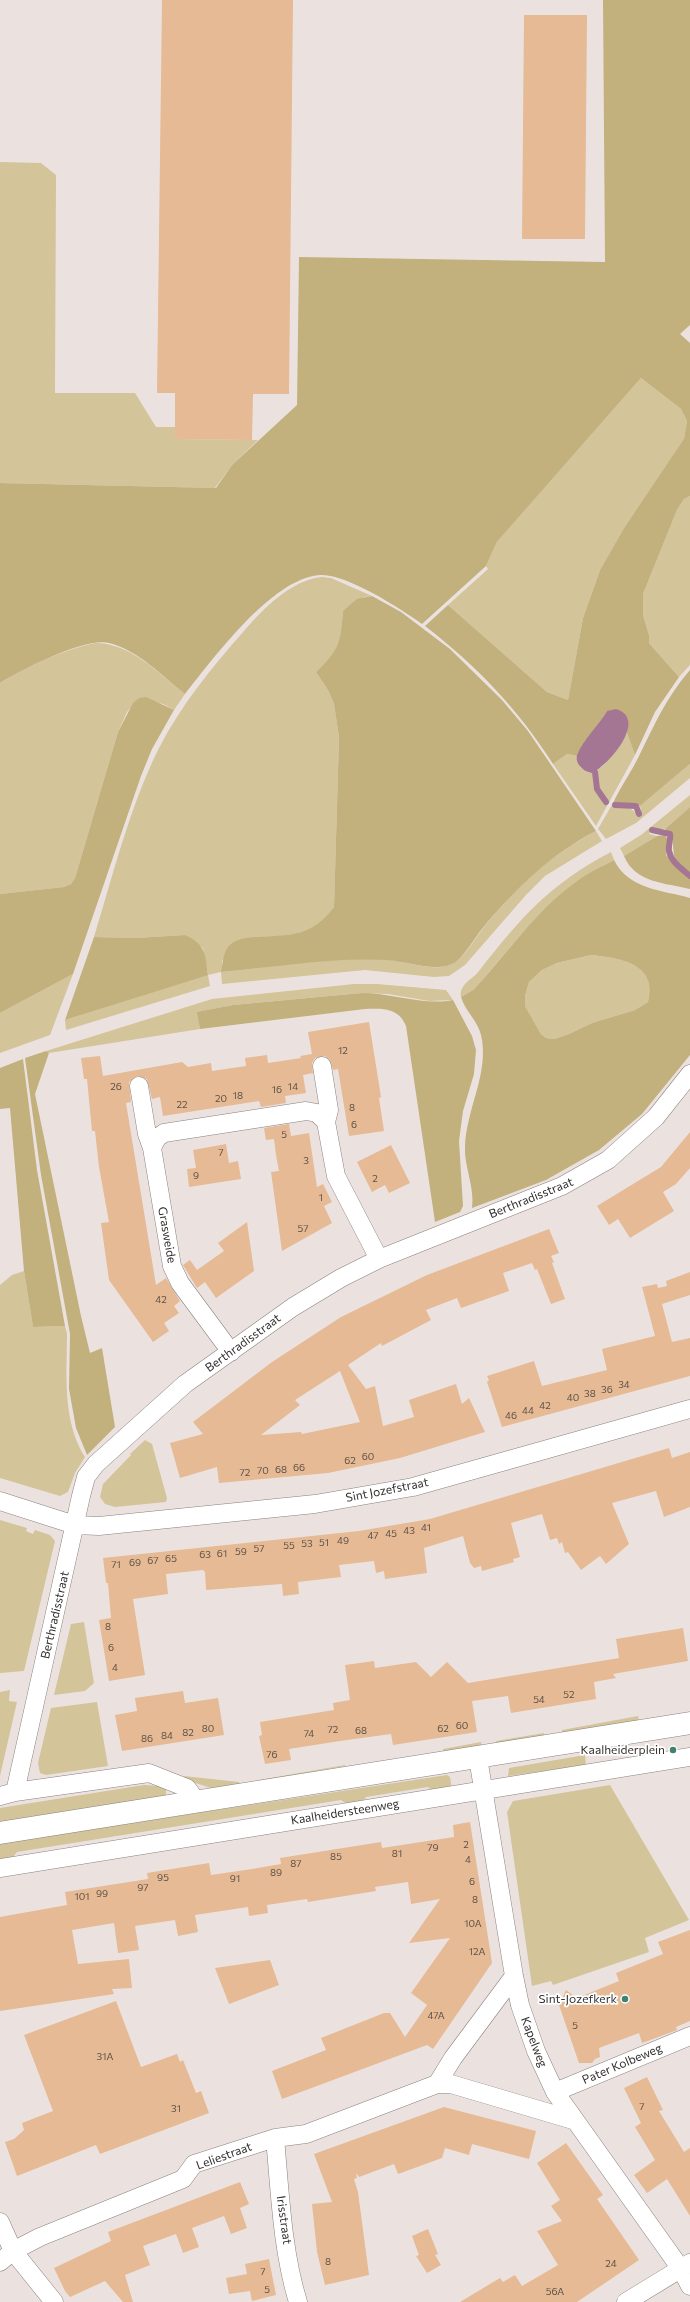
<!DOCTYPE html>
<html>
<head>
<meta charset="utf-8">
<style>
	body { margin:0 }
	canvas { display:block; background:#ebe2e0 }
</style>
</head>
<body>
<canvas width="690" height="2302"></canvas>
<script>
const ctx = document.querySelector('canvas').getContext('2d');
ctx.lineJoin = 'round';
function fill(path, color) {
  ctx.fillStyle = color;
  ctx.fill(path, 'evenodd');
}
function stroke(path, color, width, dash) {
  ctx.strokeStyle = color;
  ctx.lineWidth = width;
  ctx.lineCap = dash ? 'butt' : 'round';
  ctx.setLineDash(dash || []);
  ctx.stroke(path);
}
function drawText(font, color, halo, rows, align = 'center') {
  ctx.font = font + ' Commissioner,sans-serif';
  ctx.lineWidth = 3.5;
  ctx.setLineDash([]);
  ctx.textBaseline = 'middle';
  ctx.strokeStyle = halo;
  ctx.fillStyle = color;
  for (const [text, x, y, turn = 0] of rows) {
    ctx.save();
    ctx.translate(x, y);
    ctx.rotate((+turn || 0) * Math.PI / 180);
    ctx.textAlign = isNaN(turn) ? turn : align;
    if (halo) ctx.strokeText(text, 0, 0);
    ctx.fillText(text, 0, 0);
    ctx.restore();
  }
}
fill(new Path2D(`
	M 0,162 L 41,163 L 56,175 L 55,393 L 135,393 L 156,427 L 176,427 L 176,439 L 258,440 L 232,465 L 215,488 L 0,483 Z
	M 641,378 L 681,409 L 687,421 L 684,440 L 624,528 L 600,570 L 583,618 L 568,700 L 547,692 L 448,605 L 488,569 L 486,566 L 497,542 Z
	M 690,496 L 690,665 L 679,677 L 649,643 L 649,635 L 643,615 L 643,594 L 677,510 L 684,499 Z
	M 322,577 L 331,578 L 372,596 L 365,597 L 343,611 C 340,644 341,649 316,672 L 328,690 L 334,704 L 339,737 L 334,907 L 327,917 L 315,927 L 298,933 L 281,936 L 247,938 L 222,961 L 222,972 C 276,967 336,955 391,960 C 410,962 438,974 456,962 C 465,956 480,931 488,922 C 525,880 547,858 596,831 L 602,841 L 545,876 L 526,895 L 465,965 L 449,976 L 434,977 L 365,970 L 222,984 L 221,972 L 208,975 L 210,986 L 66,1030 L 65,1020 L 208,974 L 203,948 L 185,935 L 135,938 L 94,937 C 113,875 130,806 159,748 C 181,705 212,667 244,631 C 263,609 291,580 322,577 Z
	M 95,643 C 131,643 158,673 185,694 L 174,710 L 163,704 L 139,698 L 127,712 L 118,732 L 75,878 L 71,884 L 64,887 L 0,894 L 0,683 C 29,666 62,650 95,643 Z
	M 627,733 L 635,755 L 596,826 L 553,764 L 567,754 L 577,756 L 580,767 L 589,773 L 593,773 L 595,791 L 606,803 L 607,800 L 597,786 L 596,771 L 605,764 Z
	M 690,764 L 690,778 L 636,823 L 606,839 L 598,829 L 613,803 L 615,803 L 614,807 L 630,808 L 638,815 L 641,810 L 640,806 Z
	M 690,795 L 690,807 L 665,829 L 653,829 L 649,834 L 657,836 L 624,856 L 620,848 L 641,835 Z
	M 611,852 L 614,860 C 602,867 588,872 577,881 C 536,911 507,953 473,990 L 461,997 C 459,984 472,980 479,971 C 521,917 550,884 611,852 Z
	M 591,955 C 619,958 658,963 648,1002 L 635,1010 L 592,1023 L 569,1034 L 554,1039 L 546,1038 L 541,1034 L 525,1006 L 525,996 L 529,982 L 542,970 L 557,963 Z
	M 73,974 L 50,1035 L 0,1053 L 0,1013 Z
	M 354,984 L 377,984 L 446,990 L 453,1000 L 429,1001 L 388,994 L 362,993 L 233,1005 L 198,1012 L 200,1029 L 49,1053 L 46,1051 L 212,999 Z
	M 24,1271 L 33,1327 L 65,1326 L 67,1334 C 67,1375 62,1421 85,1457 L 75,1473 L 68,1492 L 60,1496 L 0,1478 L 0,1285 L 12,1275 Z
	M 145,1440 L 152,1444 L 167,1498 L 166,1502 L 115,1507 L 105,1504 L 100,1497 L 103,1484 L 131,1455 L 130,1454 Z
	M 0,1520 L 27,1528 L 26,1531 L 33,1534 L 35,1530 L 50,1535 L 55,1541 L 24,1671 L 0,1673 Z
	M 84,1622 L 94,1683 L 85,1691 L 54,1695 L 71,1624 Z
	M 10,1690 L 9,1701 L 17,1702 L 0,1776 L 0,1692 Z
	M 97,1702 L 108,1766 L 46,1775 L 40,1773 L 38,1763 L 51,1708 Z
	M 638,1716 L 639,1722 L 562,1736 L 562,1730 Z
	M 544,1733 L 545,1738 L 497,1747 L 496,1741 Z
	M 481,1742 L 482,1749 L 444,1755 L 443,1749 Z
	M 585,1755 L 586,1765 L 508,1776 L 509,1768 Z
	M 345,1765 L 345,1766 L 259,1781 L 259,1780 Z
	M 447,1775 L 450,1777 L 452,1790 L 437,1794 L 428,1787 L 366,1797 L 360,1806 L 351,1807 L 341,1800 L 17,1852 L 10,1861 L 5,1862 L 0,1859 L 0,1843 Z
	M 184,1776 L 239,1782 L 240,1784 L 211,1788 L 186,1780 Z
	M 144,1785 L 160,1786 L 166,1789 L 166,1795 L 164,1797 L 0,1823 L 0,1808 Z
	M 610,1785 L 689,1920 L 645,1938 L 649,1952 L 553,1985 L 551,1981 L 532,1986 L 507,1812 L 513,1801 Z`), '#d3c499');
fill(new Path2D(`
	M 603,0 L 690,0 L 690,325 L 680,334 L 690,343 L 690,496 L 684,499 L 677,510 L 643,594 L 643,615 L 649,635 L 649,643 L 679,677 L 655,712 L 635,755 L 627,733 L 628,720 L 624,714 L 607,711 L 577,756 L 567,754 L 553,764 C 518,709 477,666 425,626 L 448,605 L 547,692 L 568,700 L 583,618 L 600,570 L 624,528 L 684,439 L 687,421 L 681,409 L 641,378 L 497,542 L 486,566 L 422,624 C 402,609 345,573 320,575 C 272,578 213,659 185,694 C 162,676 138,650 109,643 C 84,637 22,670 0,683 L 0,483 L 216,488 L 232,465 L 297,405 L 299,257 L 605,262 Z
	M 372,596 L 401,612 L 450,649 L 502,700 L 528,731 L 596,831 C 550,855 520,885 486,924 C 477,934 466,954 456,962 C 438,974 407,961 387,960 C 333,957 276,967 221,972 C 223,963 223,950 231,944 C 239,938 249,937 258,937 C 291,935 313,936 334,907 L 339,737 L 334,704 L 328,690 L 316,672 C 340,649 340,644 343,611 L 357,599 Z
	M 690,670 L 690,764 L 640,806 L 633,803 L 613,803 C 621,786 632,771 640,754 C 656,722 666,698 690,670 Z
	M 146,697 L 174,710 L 152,749 L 141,776 L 73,974 L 0,1013 L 0,894 L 64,887 L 71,884 L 75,878 L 118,732 L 133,703 L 139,698 Z
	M 690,807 L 690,874 L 681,867 L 674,856 L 672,835 L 665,829 Z
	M 665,835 L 668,840 L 666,855 L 690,879 L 690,889 C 666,883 635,883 624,856 L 657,836 Z
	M 614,860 C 629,890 663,890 690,898 L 690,1055 L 642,1114 L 599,1150 L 546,1180 L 472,1208 C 475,1187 464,1167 465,1147 C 466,1109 490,1072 481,1035 C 478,1021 465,1011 461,997 L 473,990 C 508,953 535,911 577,881 C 588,872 602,867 614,860 ZM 591,955 C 619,958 658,963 648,1002 L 635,1010 L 592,1023 L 569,1034 L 554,1039 L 546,1038 L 541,1034 L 525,1006 L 525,996 L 529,982 L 542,970 L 557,963 Z
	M 185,935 C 206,945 205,953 208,975 L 65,1020 L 94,937 L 135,938 Z
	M 362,993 C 391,993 425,1006 453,1000 L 472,1036 L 476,1050 L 474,1074 L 463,1111 L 459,1141 L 463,1206 L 460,1212 L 435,1222 L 406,1026 C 399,1008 383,1008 365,1009 L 200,1029 L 197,1012 L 233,1005 Z
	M 46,1051 L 49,1053 L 35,1094 L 81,1316 L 90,1353 L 102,1348 L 115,1427 L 87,1455 L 76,1428 L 69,1389 L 70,1334 L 41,1175 L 25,1058 Z
	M 23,1059 L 37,1170 L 65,1326 L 33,1327 L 24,1271 L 10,1108 L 0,1109 L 0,1068 Z`), '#c2b17d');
fill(new Path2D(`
	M 616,709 C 649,719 608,766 592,773 C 583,772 573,762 578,753 C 583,741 600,723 607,711 Z`), '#a47694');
stroke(new Path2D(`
	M 595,772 L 597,789 L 606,802
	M 615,805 L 636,806 L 639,814
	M 652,830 L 670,834 C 671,840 668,845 669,851 C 671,862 682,869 690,876`), '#a47694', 6);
fill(new Path2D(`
	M 162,0 L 293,0 L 289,394 L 253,394 L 252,440 L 175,439 L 175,393 L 157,393 Z
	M 524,15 L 587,15 L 585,239 L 522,239 Z
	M 369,1022 L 381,1097 L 379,1098 L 384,1131 L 349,1136 L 338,1069 L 333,1070 L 330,1060 L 325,1056 L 315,1058 L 312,1063 L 313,1073 L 303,1075 L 306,1093 L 285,1096 L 286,1103 L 261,1107 L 259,1101 L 163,1116 L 160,1097 L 152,1099 L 147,1079 L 138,1076 L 129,1082 L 131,1102 L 126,1103 L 156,1285 L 166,1278 L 180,1301 L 174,1306 L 179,1313 L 164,1323 L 169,1331 L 153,1342 L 109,1280 L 101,1223 L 109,1222 L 99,1167 L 95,1131 L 92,1131 L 87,1079 L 84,1079 L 81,1058 L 100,1056 L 103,1076 L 182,1062 L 188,1067 L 211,1063 L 212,1071 L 246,1066 L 245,1058 L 267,1055 L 268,1063 L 301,1058 L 300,1056 L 312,1054 L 308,1032 Z
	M 289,1124 L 291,1136 L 309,1133 L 317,1187 L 323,1184 L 332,1202 L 324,1206 L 332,1223 L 282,1251 L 271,1172 L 279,1171 L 276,1155 L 274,1139 L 266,1140 L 264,1128 Z
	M 690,1132 L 690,1168 L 676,1184 L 663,1192 L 674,1211 L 630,1238 L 618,1219 L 609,1225 L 597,1206 L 661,1167 Z
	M 226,1144 L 229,1163 L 238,1161 L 241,1179 L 189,1187 L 187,1169 L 196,1168 L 193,1150 Z
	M 391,1145 L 410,1183 L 389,1193 L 385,1185 L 372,1192 L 357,1162 Z
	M 247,1222 L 254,1271 L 216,1298 L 205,1282 L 197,1288 L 183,1265 L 190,1260 L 197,1270 L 224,1251 L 218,1243 Z
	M 549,1229 L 559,1253 L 551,1256 L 554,1262 L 552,1263 L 565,1299 L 551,1304 L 537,1269 L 535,1270 L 532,1263 L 503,1273 L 509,1291 L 461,1308 L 457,1298 L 426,1310 L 431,1320 L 382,1346 L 381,1343 L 348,1365 L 366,1389 L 375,1386 L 383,1426 L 414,1417 L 409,1400 L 456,1384 L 462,1404 L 469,1398 L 485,1432 L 400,1458 L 328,1473 L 219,1483 L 217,1467 L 180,1478 L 170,1443 L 203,1434 L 193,1422 L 272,1362 L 341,1317 L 427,1275 ZM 340,1371 L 360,1422 L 302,1434 L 301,1432 L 261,1435 L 300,1405 L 295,1400 Z
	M 690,1272 L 690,1295 L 662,1304 L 672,1342 L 690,1338 L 690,1376 L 502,1427 L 487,1382 L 489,1380 L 487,1376 L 534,1361 L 542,1386 L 607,1370 L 602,1349 L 655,1336 L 642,1287 L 657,1284 L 658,1288 L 667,1286 L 666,1281 Z
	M 669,1448 L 672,1458 L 690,1452 L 690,1507 L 664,1517 L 656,1491 L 612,1503 L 629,1544 L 606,1564 L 600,1556 L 581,1570 L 568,1552 L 565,1553 L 562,1542 L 559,1544 L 557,1538 L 550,1540 L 542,1514 L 511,1523 L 520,1557 L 513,1559 L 514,1562 L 482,1571 L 481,1566 L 474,1568 L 470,1563 L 463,1536 L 424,1548 L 427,1573 L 385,1579 L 384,1571 L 376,1573 L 374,1561 L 339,1565 L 341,1577 L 298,1582 L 299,1594 L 283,1596 L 282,1584 L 206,1590 L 205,1572 L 203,1570 L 166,1574 L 168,1594 L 133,1599 L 145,1675 L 109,1681 L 99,1620 L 111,1618 L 108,1583 L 106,1583 L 103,1558 L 359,1531 L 430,1519 Z
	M 683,1628 L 688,1661 L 613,1674 L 616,1678 L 594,1682 L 596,1699 L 511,1713 L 508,1696 L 472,1701 L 477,1732 L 393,1745 L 391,1734 L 340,1741 L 289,1749 L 291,1760 L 265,1764 L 259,1736 L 262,1735 L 260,1722 L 334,1710 L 333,1703 L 350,1700 L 345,1665 L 374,1661 L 375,1668 L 416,1662 L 431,1677 L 447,1662 L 468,1683 L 619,1658 L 616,1639 Z
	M 183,1691 L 185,1703 L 218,1698 L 224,1735 L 122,1751 L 115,1715 L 137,1711 L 135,1698 Z
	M 470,1822 L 492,1963 L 433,2049 L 427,2045 L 282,2099 L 272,2071 L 326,2050 L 321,2038 L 384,2013 L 390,2013 L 405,2037 L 427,2005 L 411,1993 L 450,1938 L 409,1943 L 440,1899 L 411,1904 L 408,1882 L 375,1887 L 376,1891 L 308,1902 L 307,1899 L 267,1905 L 268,1913 L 249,1916 L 248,1907 L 195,1915 L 198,1932 L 178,1936 L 175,1920 L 135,1926 L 139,1950 L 118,1953 L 114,1923 L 72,1930 L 78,1964 L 129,1959 L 132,1988 L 112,1989 L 114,1994 L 0,2011 L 0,1917 L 67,1905 L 65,1892 L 148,1879 L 147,1873 L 209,1863 L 211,1875 L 252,1869 L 281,1864 L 280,1858 L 381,1842 L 382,1848 L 454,1837 L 453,1825 Z
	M 690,1930 L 690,2021 L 676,2027 L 677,2030 L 672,2032 L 642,2043 L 639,2033 L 599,2048 L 600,2057 L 595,2059 L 592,2063 L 579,2063 L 559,2005 L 566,1990 L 577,1998 L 619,1981 L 616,1973 L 663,1954 L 658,1942 Z
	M 270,1960 L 279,1985 L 229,2004 L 215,1968 Z
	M 116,2001 L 141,2067 L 177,2054 L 180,2062 L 183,2060 L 196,2093 L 201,2091 L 209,2113 L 100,2154 L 96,2145 L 17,2176 L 5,2142 L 14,2139 L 24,2130 L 22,2123 L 53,2111 L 24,2035 Z
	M 647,2077 L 663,2110 L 659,2111 L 684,2152 L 690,2148 L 690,2216 L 667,2179 L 647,2193 L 634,2175 L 655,2160 L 635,2127 L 641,2123 L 624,2088 Z
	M 444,2107 L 536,2131 L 529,2159 L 472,2144 L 469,2155 L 445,2148 L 442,2158 L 398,2174 L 394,2164 L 359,2177 L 356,2173 L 357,2178 L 354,2179 L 358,2192 L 369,2275 L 325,2285 L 317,2252 L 312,2204 L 332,2202 L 314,2154 Z
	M 566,2143 L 603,2195 L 597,2199 L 639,2260 L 577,2302 L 460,2302 L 500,2278 L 503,2282 L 515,2275 L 522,2286 L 558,2265 L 537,2231 L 562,2221 L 551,2206 L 560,2200 L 537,2163 Z
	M 240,2182 L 249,2204 L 240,2208 L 247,2228 L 231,2234 L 224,2216 L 192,2228 L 199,2247 L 183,2253 L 176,2234 L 143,2246 L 150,2265 L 125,2275 L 133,2302 L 123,2302 L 105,2281 L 70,2297 L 65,2291 L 54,2268 L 111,2241 L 108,2232 Z
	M 428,2229 L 438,2254 L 435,2255 L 441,2265 L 427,2273 L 416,2256 L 419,2255 L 412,2236 Z
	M 269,2259 L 276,2295 L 252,2301 L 250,2291 L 229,2294 L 226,2278 L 247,2274 L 245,2264 Z`), '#e5ba94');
const minor = new Path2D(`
	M 322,1066 L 329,1110 L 326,1122 L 336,1176 L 379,1259
	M 139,1086 L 147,1134 L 152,1148 L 172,1266 L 180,1283 L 231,1352
	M 152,1148 L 157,1138 L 164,1133 L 306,1111 L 317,1113 L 326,1122
	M 0,1501 L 75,1525 L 99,1526 L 315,1504 L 413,1487 L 690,1409
	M 478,1758 L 514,1976 L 520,2005 L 536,2051 L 555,2092 L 681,2269 L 690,2286
	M 15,1792 L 81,1496 L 86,1477 L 96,1464 L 185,1384 L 293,1307 L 341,1278 L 379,1259 L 562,1186 L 608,1160 L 656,1117 L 690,1074
	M 0,1796 L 15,1792 L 149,1773 L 187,1788 L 198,1803
	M 0,1868 L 690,1757
	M 437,2084 L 453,2058 L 514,1976
	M 555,2092 L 690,2036
	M 275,2138 C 280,2192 282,2250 298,2302
	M 0,2222 L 13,2251 L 54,2302
	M 0,2262 L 13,2251 L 40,2237 L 183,2179 L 194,2164 L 275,2138 L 306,2134 L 437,2084 L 451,2084 L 573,2120
	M 626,2302 L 690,2263`);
const tertiary = new Path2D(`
	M 0,1833 L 690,1723`);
stroke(minor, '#89817f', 19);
stroke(tertiary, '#89817f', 23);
stroke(minor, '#fff', 18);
stroke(tertiary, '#fff', 22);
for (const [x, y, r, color] of [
	[673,1750,4,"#408171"],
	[625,1999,4,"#408171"]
]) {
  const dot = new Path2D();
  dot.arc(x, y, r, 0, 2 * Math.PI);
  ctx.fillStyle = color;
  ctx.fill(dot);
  stroke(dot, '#fff', 1.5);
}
drawText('10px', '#5f5248', null, [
	["12",343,1051],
	["26",116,1087],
	["14",293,1087],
	["16",277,1090],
	["18",238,1096],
	["20",221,1099],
	["22",182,1105],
	["8",352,1108],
	["6",354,1125],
	["5",284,1135],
	["7",221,1153],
	["3",306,1161],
	["9",196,1176],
	["2",375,1179],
	["1",321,1198],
	["57",303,1229],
	["42",161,1300],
	["34",624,1385],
	["36",607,1390],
	["38",590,1394],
	["40",573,1398],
	["42",545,1406],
	["44",528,1411],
	["46",511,1416],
	["60",368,1457],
	["62",350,1461],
	["66",299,1468],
	["68",281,1470],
	["70",263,1471],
	["72",245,1473],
	["41",426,1528],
	["43",409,1531],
	["45",391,1534],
	["47",373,1536],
	["49",343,1541],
	["51",324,1543],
	["53",307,1544],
	["55",289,1546],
	["57",259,1549],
	["59",241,1552],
	["61",222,1554],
	["63",205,1555],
	["65",171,1559],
	["67",153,1561],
	["69",135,1563],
	["71",116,1565],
	["8",108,1627],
	["6",111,1648],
	["4",115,1668],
	["52",569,1695],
	["54",539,1700],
	["60",462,1726],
	["80",208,1729],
	["62",443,1729],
	["72",333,1730],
	["68",361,1731],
	["82",188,1733],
	["74",309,1734],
	["84",167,1736],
	["86",147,1739],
	["76",272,1755],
	["2",466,1845],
	["79",433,1848],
	["81",397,1854],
	["85",336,1857],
	["4",468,1860],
	["87",296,1864],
	["89",276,1873],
	["95",163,1878],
	["91",235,1879],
	["6",472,1882],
	["97",143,1888],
	["99",102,1894],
	["101",82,1897],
	["8",475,1900],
	["10A",473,1924],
	["12A",477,1952],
	["47A",436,2016],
	["5",575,2026],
	["31A",105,2057],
	["7",642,2107],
	["31",176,2109],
	["8",328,2262],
	["24",611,2264],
	["7",263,2272],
	["5",267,2290],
	["56A",555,2292]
]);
drawText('12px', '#322f2e', '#fff', [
	["Berthradisstraat",531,1198,-22],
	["Grasweide",167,1235,80],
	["Berthradisstraat",243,1343,-36],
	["Sint Jozefstraat",387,1490,-11],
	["Berthradisstraat",55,1615,-77],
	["Kaalheidersteenweg",345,1812,-9],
	["Kapelweg",534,2042,69],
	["Pater Kolbeweg",622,2064,-23],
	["Leliestraat",224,2156,-20],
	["Irisstraat",284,2220,82]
]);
drawText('12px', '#322f2e', '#fff', [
	["Kaalheiderplein",665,1750],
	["Sint-Jozefkerk",617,1999]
], 'right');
</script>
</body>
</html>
